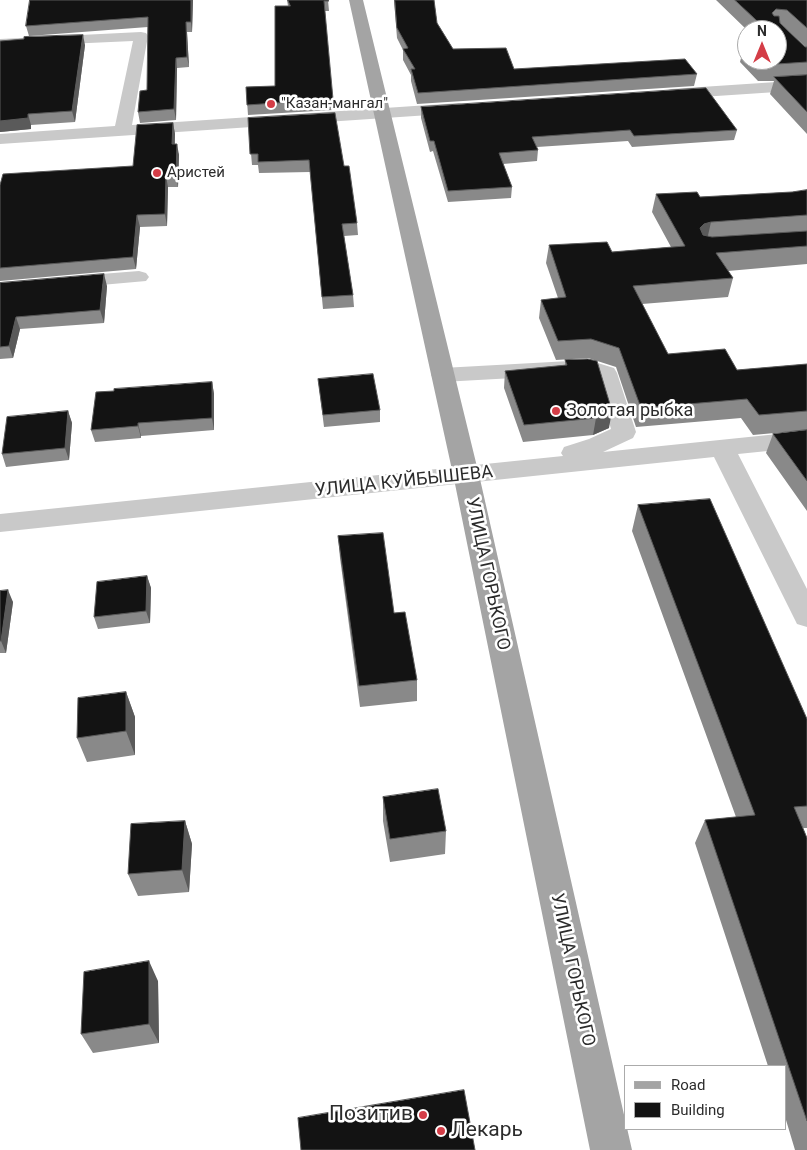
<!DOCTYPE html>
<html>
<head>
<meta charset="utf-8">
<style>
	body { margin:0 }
	#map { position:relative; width:807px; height:1150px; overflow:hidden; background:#fff; font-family:Roboto,sans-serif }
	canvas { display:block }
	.legend { position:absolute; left:624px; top:1065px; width:162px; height:65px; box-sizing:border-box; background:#fff; border:1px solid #ababab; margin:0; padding:6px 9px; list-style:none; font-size:15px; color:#2c2c2c }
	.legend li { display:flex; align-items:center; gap:10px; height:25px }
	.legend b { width:25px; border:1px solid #ababab }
	.north { position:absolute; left:737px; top:20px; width:50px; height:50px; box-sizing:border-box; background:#fff; border:1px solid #ababab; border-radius:50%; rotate:0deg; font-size:14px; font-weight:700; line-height:20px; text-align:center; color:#2c2c2c }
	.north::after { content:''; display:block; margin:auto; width:18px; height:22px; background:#d43d47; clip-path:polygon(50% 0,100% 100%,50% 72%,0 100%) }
</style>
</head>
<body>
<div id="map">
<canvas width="807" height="1150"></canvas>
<ul class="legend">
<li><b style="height:6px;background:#a4a4a4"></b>Road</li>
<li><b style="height:14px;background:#131313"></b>Building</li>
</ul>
<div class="north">N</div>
</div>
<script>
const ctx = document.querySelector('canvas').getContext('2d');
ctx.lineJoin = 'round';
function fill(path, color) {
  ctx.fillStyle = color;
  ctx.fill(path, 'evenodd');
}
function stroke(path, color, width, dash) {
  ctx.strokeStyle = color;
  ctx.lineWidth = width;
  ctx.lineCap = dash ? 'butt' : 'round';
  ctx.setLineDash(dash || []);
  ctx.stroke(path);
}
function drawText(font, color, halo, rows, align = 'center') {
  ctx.font = font + ' Roboto,sans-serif';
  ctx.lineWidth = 5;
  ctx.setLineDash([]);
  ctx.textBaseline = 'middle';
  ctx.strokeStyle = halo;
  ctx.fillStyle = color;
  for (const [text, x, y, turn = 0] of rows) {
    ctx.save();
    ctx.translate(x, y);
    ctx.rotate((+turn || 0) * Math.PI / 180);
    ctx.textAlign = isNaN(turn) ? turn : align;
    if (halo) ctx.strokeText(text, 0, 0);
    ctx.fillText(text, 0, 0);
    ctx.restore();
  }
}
fill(new Path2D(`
	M 141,32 L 146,33 L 148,36 L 132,125 L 459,103 L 465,105 L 467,108 L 465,111 L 459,113 L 0,144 L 0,134 L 115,126 L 133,41 L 0,47 L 0,39 Z
	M 807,80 L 807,90 L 671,99 L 665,97 L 663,94 L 665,91 L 671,89 Z
	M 139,271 L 146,273 L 149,277 L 146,281 L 0,294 L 0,282 Z
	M 588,360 L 614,368 L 617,373 L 636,432 L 633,438 L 603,452 L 807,431 L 807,447 L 738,454 L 807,589 L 807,627 L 797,624 L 714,457 L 0,532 L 0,514 L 563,456 L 561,453 L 564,447 L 589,439 L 611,429 L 596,377 L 586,374 L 442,382 L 434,380 L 431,375 L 434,370 L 442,368 Z`), '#c9c9c9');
fill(new Path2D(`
	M 349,0 L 363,0 L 480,479 L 632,1150 L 590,1150 L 454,479 Z`), '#a4a4a4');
fill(new Path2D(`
	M 30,0 L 193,0 L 192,32 L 187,32 L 189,67 L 177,68 L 176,120 L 140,123 L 138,112 L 147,90 L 148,27 L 29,36 L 26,26 Z
	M 287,0 L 328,0 L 329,11 L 325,11 L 333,110 L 248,115 L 246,87 L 275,86 L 288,6 Z
	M 394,0 L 434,0 L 437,23 L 453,49 L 514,69 L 697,74 L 694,86 L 417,104 L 411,81 L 411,75 L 403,60 L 403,50 L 397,38 Z
	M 716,0 L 807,0 L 807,134 L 770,94 L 774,81 L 758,81 L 740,62 L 744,46 L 747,46 L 747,60 L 777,60 L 777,30 L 747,30 ZM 782,26 L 783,26 L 806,47 Z
	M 0,41 L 85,45 L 75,122 L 31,125 L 31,129 L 0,132 Z
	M 421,107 L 737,130 L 734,140 L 632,147 L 628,141 L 537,147 L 538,150 L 537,161 L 503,164 L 512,187 L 511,198 L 448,202 L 433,151 L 430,152 L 421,118 Z
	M 248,118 L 344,166 L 357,223 L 358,235 L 344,236 L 353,295 L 354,307 L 323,309 L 310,172 L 259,173 L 258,165 L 252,165 Z
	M 173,123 L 175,134 L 175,144 L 179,155 L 178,187 L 168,187 L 167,226 L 140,227 L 136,269 L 0,281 L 0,185 L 133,166 Z
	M 807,190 L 807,264 L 728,271 L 733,278 L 728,297 L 642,304 L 668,354 L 737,370 L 807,364 L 807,430 L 753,435 L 741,418 L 636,427 L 616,367 L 588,358 L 556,360 L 539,318 L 541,300 L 558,298 L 546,263 L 549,245 L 612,252 L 671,247 L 652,212 L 656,194 L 700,197 L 792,192 Z
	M 0,283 L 107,286 L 104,323 L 20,329 L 13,358 L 0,359 Z
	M 565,360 L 609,428 L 593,435 L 523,442 L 504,388 L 505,371 L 565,365 Z
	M 318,379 L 380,410 L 380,422 L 324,427 Z
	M 212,382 L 214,394 L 214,430 L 141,436 L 141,438 L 95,442 L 91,430 L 114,391 Z
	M 68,411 L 72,423 L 69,460 L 6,467 L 2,454 Z
	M 807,430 L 807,511 L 766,453 L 773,434 Z
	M 638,505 L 807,719 L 807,828 L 803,828 L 807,838 L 807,1150 L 795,1150 L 786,1120 L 786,1066 L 768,1066 L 695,843 L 705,820 L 736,817 L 632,531 Z
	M 338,536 L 394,613 L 417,680 L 417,701 L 360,707 L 340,558 Z
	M 147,576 L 151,588 L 150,623 L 98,629 L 94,617 Z
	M 0,591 L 13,602 L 6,653 L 0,653 Z
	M 126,692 L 135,717 L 135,755 L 87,762 L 77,738 Z
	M 383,797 L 446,831 L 445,854 L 390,862 L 383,821 Z
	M 185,821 L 192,844 L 189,892 L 138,896 L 128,874 Z
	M 158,981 L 159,1043 L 93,1053 L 81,1034 Z`), '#898989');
fill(new Path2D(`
	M 191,0 L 193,0 L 192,32 L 191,22 Z
	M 186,22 L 187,32 L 189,67 L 187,57 Z
	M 83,35 L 85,45 L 75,122 L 72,111 Z
	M 176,58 L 177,68 L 176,120 L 174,109 Z
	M 28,114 L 31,125 L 31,129 L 0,132 L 0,121 Z
	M 173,123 L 175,134 L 174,156 L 172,144 Z
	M 177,144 L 179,155 L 178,187 L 176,175 Z
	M 166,176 L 168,187 L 167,226 L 165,214 Z
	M 137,215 L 140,227 L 136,269 L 133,257 Z
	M 711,222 L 707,240 L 699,242 L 700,228 L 704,224 Z
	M 104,274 L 107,286 L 104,323 L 100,310 Z
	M 16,317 L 20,329 L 13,358 L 9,346 Z
	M 212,382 L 214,394 L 214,430 L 212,418 Z
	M 68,411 L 72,423 L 69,460 L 65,448 Z
	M 612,411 L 609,428 L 593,435 L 596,418 Z
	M 138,423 L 141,436 L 141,438 L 138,426 Z
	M 147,576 L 151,588 L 150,623 L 146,611 Z
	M 8,590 L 13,602 L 6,653 L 1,641 Z
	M 126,692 L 135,717 L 135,755 L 126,731 Z
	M 185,821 L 192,844 L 189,892 L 182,870 Z
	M 149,961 L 158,981 L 159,1043 L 149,1024 Z`), '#5a5a5a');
const building = new Path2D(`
	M 30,0 L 191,0 L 191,22 L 186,22 L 187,57 L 176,58 L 174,109 L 138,112 L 140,91 L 147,90 L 148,17 L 26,26 Z
	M 288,0 L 328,0 L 329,1 L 324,1 L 333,99 L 247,105 L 246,87 L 275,86 L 275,6 L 290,6 Z
	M 395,0 L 434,0 L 437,23 L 453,49 L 506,48 L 514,69 L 685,59 L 697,74 L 418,93 L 411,69 L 415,69 L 403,49 L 408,48 L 397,28 Z
	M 735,0 L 807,0 L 807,28 L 787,10 L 776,9 L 772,13 L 774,16 L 779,16 L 780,23 L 805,47 L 807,47 L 807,62 L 762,65 L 758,60 L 777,60 L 777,44 L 782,44 L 777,39 L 777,30 L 767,30 Z
	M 83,35 L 72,111 L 28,114 L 28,118 L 0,121 L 0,41 L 24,39 L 24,37 Z
	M 807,75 L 807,112 L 774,77 Z
	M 706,88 L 737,130 L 634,136 L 630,130 L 532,137 L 538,150 L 499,153 L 512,187 L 448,191 L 434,141 L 430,141 L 421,107 Z
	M 335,113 L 344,166 L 349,166 L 357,223 L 342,224 L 353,295 L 322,297 L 309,160 L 258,162 L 258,154 L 250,154 L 248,118 Z
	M 173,123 L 172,144 L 177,144 L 176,175 L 166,176 L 165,214 L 137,215 L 133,257 L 0,268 L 0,185 L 3,174 L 133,166 L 137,125 Z
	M 807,190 L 807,215 L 711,222 L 704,224 L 700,228 L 703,235 L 712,237 L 807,231 L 807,246 L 716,253 L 733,278 L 633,286 L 668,354 L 725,349 L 737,370 L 807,364 L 807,411 L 759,415 L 747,399 L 641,408 L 619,348 L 591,339 L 558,341 L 541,300 L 566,297 L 549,245 L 607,242 L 612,252 L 685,246 L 656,194 L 697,192 L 700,197 L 792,192 Z
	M 104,274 L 100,310 L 16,317 L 9,346 L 0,347 L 0,283 Z
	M 588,359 L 597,361 L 612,411 L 596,418 L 524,425 L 505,371 L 567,365 L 565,360 Z
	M 373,374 L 380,410 L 323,415 L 318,379 Z
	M 212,382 L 212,418 L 138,423 L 138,426 L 91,430 L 96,392 L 114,391 L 114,389 Z
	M 68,411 L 65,448 L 2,454 L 7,417 Z
	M 807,430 L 807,481 L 773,434 Z
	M 710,499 L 807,719 L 807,806 L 794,807 L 807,838 L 807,1121 L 705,820 L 755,815 L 638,505 Z
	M 383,533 L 394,613 L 405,612 L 417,680 L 359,686 L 338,536 Z
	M 147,576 L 146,611 L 94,617 L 97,582 Z
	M 8,590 L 1,641 L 0,641 L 0,591 Z
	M 126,692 L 126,731 L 77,738 L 78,698 Z
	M 438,789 L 446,831 L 390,839 L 383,797 Z
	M 185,821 L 182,870 L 128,874 L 131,824 Z
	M 149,961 L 149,1024 L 81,1034 L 84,972 Z
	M 464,1090 L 475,1150 L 301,1150 L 298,1118 Z`);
fill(building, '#131313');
stroke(building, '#5a5a5a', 1);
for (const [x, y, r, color] of [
	[271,104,5,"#d43d47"],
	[157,173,5,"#d43d47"],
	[556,411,5,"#d43d47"],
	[423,1115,5,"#d43d47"],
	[441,1131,5,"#d43d47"]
]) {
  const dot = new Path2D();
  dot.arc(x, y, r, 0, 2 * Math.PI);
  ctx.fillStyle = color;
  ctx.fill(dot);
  stroke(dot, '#fff', 2);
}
drawText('15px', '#2c2c2c', '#fff', [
	["\"Казан-мангал\"",281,104],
	["Аристей",167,173]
], 'left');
drawText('18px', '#2c2c2c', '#fff', [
	["Золотая рыбка",566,411]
], 'left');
drawText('18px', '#2c2c2c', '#fff', [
	["УЛИЦА КУЙБЫШЕВА",404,482,-6],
	["УЛИЦА ГОРЬКОГО",487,574,78],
	["УЛИЦА ГОРЬКОГО",572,970,78]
]);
drawText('21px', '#2c2c2c', '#fff', [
	["Позитив",413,1115],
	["Лекарь",451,1131,"left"]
], 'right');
</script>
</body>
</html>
